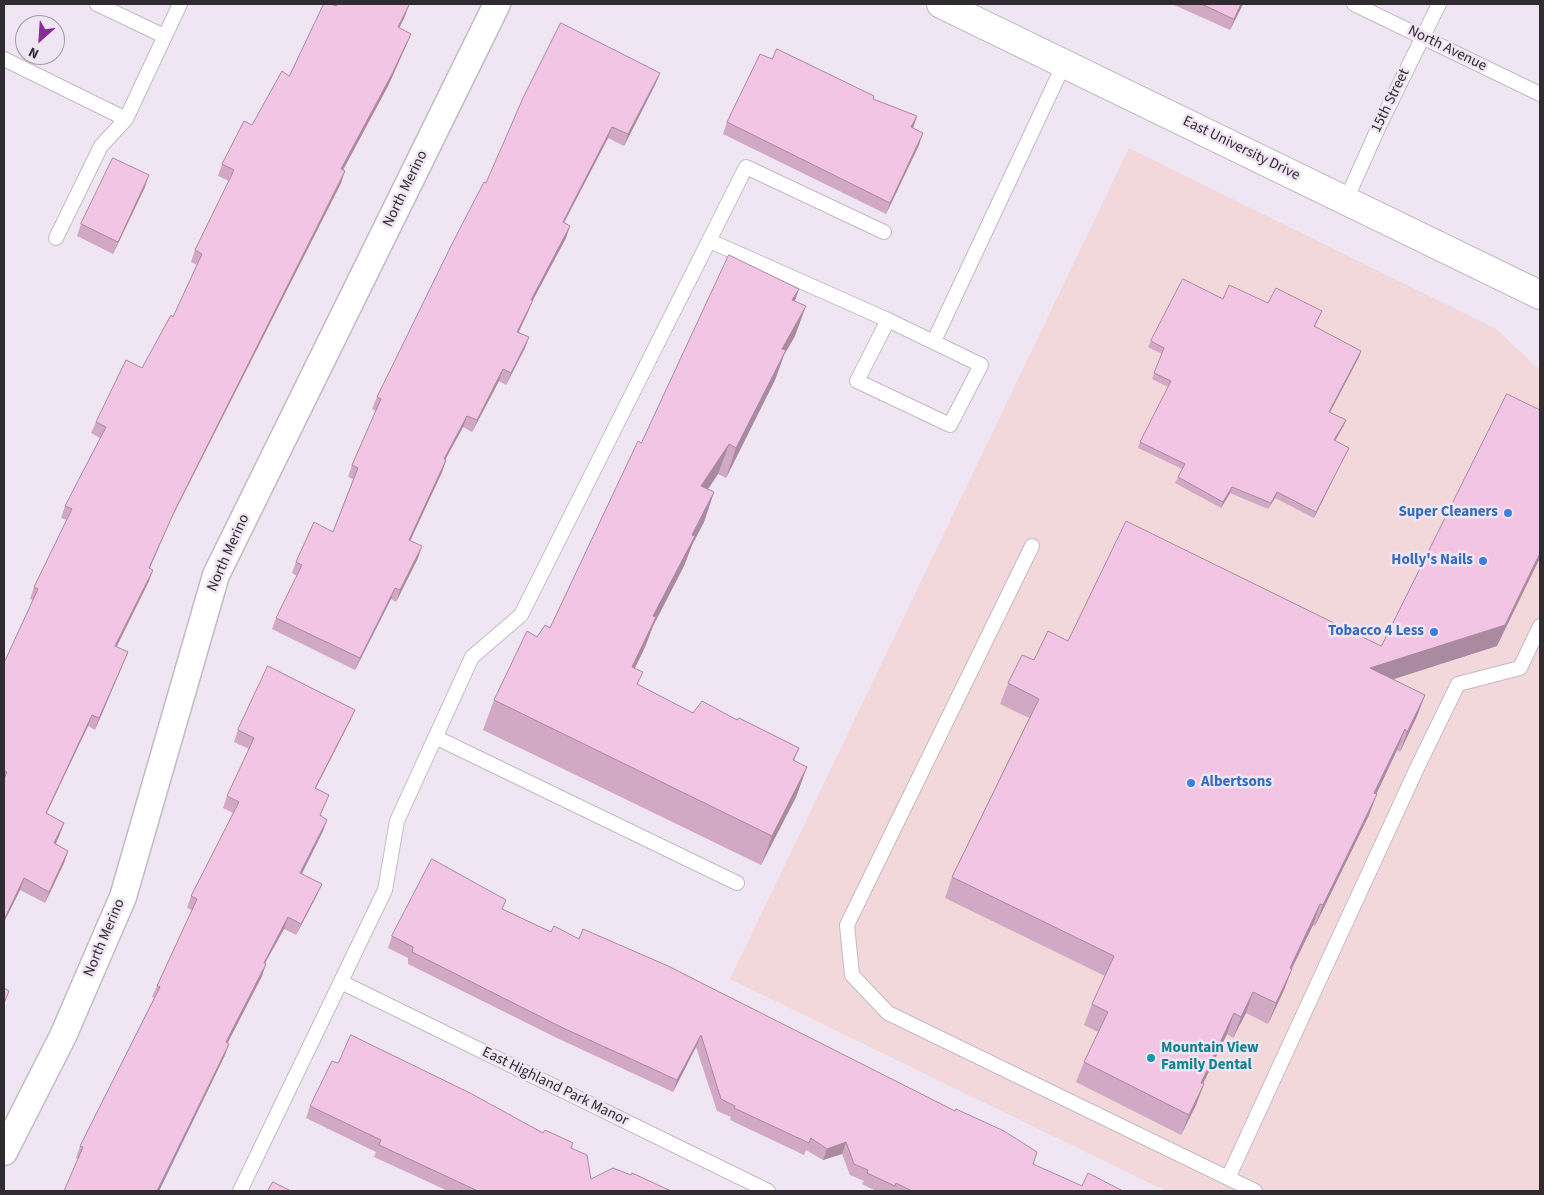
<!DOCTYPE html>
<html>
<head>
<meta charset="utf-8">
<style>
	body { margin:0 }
	#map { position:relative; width:1544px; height:1195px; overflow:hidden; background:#efe5f3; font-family:"Source Sans 3",sans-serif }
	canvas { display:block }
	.frame { position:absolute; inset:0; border:5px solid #2f2b30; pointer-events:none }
	.north { position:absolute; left:15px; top:15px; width:50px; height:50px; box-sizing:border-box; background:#efe5f3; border:1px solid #a29ba5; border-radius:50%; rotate:206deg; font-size:14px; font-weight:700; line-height:20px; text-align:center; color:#2f2b30 }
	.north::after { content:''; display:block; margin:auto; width:18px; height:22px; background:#892b95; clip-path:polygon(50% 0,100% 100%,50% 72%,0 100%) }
</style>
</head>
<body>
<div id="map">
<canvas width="1544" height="1195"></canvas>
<div class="frame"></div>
<div class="north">N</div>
</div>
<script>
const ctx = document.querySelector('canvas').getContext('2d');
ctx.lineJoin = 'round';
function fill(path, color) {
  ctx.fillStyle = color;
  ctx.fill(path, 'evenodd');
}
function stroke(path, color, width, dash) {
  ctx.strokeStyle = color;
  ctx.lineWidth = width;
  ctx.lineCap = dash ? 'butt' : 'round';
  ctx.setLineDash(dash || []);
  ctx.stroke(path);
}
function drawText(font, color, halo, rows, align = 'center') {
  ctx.font = font + ' "Source Sans 3",sans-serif';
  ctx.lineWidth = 5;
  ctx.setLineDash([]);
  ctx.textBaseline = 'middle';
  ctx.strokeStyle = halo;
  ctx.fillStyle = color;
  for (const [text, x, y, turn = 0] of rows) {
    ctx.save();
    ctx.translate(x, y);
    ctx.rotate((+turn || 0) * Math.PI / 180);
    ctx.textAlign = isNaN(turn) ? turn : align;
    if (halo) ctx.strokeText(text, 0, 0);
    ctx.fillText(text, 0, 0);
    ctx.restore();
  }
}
fill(new Path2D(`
	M 1129,148 L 1496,329 L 1540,370 L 1540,1191 L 1166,1191 L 730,979 Z`), '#f3d8db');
const lane = new Path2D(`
	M 97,4 L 164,36
	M 1354,4 L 1540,94
	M 4,59 L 126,119 L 180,4
	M 1346,200 L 1380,124 L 1439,4
	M 56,238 L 101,146 L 126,119
	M 710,241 L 888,320 L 857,381 L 950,425 L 981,365 L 888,320
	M 934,341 L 1064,64
	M 1032,546 L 847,925 L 852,975 L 888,1013 L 1228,1178
	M 435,737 L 737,883
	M 341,982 L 768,1191
	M 240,1191 L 385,890 L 397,821 L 472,657 L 521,615 L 746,167 L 884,232
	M 1255,1191 L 1228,1178 L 1418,766 L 1458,684 L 1520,668 L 1540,626`);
const street = new Path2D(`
	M 4,1152 L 63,1036 L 123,897 L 216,575 L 497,4`);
const secondary = new Path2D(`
	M 941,4 L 1540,295`);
stroke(lane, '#c3b9c7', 16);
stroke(street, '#c3b9c7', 29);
stroke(secondary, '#c3b9c7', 30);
stroke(lane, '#fff', 14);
stroke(street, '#fff', 26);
stroke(secondary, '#fff', 28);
fill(new Path2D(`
	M 1172,4 L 1243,4 L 1230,30 Z
	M 336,6 L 405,16 L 399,28 L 406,46 L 388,86 L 343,170 L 341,183 L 170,521 L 150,568 L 149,581 L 116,647 L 128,652 L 123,664 L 95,730 L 88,726 L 47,813 L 64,823 L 56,844 L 68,851 L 64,863 L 45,903 L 20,890 L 4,922 L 4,663 L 33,600 L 30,599 L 34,587 L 67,520 L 61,518 L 65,506 L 100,438 L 91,433 L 96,422 L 142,368 L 173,317 L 197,265 L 191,262 L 195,250 L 229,181 L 218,176 L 222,164 L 289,76 Z
	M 772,59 L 917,116 L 913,128 L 919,145 L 886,214 L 723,134 L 727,122 Z
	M 660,73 L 655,85 L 624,146 L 608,138 L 564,223 L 566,238 L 533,300 L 528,312 L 519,332 L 525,348 L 506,385 L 499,381 L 472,432 L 463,427 L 445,460 L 446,460 L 442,472 L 410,541 L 418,558 L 396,602 L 391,599 L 355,670 L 272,629 L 276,618 L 297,576 L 292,573 L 296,562 L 333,532 L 353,479 L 348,477 L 352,465 L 376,411 L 372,409 L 377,397 L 486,183 Z
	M 145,187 L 113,254 L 77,236 L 81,224 Z
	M 799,289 L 795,301 L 795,336 L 784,355 L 775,380 L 726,478 L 718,474 L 708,489 L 714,492 L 704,522 L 692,545 L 684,566 L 653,626 L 645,647 L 635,668 L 638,685 L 693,713 L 737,720 L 799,748 L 794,761 L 807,767 L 796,797 L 761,865 L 483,730 L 494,700 L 537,637 L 550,628 L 641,443 Z
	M 1223,299 L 1268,303 L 1322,311 L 1315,327 L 1361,351 L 1359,357 L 1330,412 L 1344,425 L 1335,441 L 1346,453 L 1314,518 L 1275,498 L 1268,509 L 1230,493 L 1221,508 L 1175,483 L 1182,469 L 1138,448 L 1140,442 L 1168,387 L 1152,379 L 1162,354 L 1148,347 L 1151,341 Z
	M 1068,641 L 1381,646 L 1497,646 L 1393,679 L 1425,695 L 1417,716 L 1400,752 L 1397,750 L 1376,794 L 1369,815 L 1315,926 L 1313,925 L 1292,969 L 1284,990 L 1268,1024 L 1246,1013 L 1233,1038 L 1227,1034 L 1203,1084 L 1204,1084 L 1196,1105 L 1181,1135 L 1076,1082 L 1084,1062 L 1098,1032 L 1084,1025 L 1092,1004 L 1105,976 L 945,898 L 952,877 L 1029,718 L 1000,704 L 1008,683 L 1034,660 Z
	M 355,710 L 350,721 L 316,788 L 329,795 L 320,816 L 323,831 L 302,874 L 322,884 L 317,895 L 296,935 L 284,929 L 265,963 L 262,976 L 227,1043 L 225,1055 L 159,1191 L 64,1191 L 78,1159 L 76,1158 L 80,1146 L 154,998 L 152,997 L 157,986 L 192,910 L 187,908 L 191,896 L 233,813 L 223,808 L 227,796 L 249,749 L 234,742 L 238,730 Z
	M 503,909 L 1033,1164 L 1082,1186 L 1123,1191 L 876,1191 L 862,1184 L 864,1181 L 850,1175 L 842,1154 L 823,1160 L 806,1150 L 804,1155 L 730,1120 L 731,1117 L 717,1111 L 696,1047 L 673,1092 L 557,1038 L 408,964 L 408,958 L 388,948 L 392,936 Z
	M 338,1063 L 571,1148 L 591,1179 L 671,1191 L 448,1191 L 374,1157 L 376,1152 L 306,1118 L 310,1106 Z`), '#d1a9c4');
fill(new Path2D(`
	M 1241,4 L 1243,4 L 1230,30 L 1234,19 Z
	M 409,5 L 405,16 L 394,39 L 398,27 Z
	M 411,34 L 406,46 L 388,86 L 337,181 L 341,169 Z
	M 660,73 L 655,85 L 624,146 L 628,134 Z
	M 917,116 L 913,128 L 911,127 Z
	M 612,127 L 608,138 L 558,234 L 563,222 Z
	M 923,133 L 919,145 L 886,214 L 890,203 Z
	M 345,171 L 341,183 L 170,521 L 145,579 L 149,568 L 175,510 Z
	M 149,175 L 145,187 L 113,254 L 118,242 Z
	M 570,226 L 566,238 L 527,311 L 531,300 Z
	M 799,289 L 788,319 L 792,300 Z
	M 533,300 L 528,312 L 513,343 L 517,332 Z
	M 806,306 L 795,336 L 784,355 L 775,380 L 726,478 L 736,448 L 782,349 Z
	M 529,337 L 525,348 L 506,385 L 511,373 Z
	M 1361,351 L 1359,357 L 1327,418 L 1329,412 Z
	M 503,369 L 499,381 L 472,432 L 477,420 Z
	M 467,416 L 463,427 L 439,471 L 444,459 Z
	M 1346,420 L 1344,425 L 1332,446 L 1334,440 Z
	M 729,444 L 718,474 L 690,516 L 701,486 Z
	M 1349,448 L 1346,453 L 1314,518 L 1316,512 Z
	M 446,460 L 442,472 L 405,552 L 409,540 Z
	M 1232,487 L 1230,493 L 1221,508 L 1223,502 Z
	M 714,492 L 704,522 L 692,545 L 684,566 L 653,626 L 645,647 L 621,697 L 632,667 L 653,616 L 692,535 Z
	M 1277,492 L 1275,498 L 1268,509 L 1271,503 Z
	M 422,546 L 418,558 L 396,602 L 400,590 Z
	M 1540,553 L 1540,558 L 1497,646 L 1363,689 L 1370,668 Z
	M 153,570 L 149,581 L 111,658 L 115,646 Z
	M 395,588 L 391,599 L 355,670 L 360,658 Z
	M 128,652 L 123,664 L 95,730 L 99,718 Z
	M 1425,695 L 1417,716 L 1400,752 L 1407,732 Z
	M 355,710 L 350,721 L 310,799 L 315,788 Z
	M 92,715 L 88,726 L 41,824 L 46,813 Z
	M 1405,729 L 1397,750 L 1367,814 L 1374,793 Z
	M 807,767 L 796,797 L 761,865 L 772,836 Z
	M 1377,794 L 1369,815 L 1315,926 L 1323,905 Z
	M 327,820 L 323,831 L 296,885 L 300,873 Z
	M 64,823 L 60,834 L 50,855 L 54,843 Z
	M 68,851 L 64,863 L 45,903 L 49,892 Z
	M 24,878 L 20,890 L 4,922 L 4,920 Z
	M 322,884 L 317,895 L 296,935 L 301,924 Z
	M 1320,904 L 1313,925 L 1282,988 L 1290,968 Z
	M 288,917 L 284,929 L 259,974 L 264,963 Z
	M 266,964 L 262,976 L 222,1054 L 226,1042 Z
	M 1292,969 L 1284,990 L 1268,1024 L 1276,1003 Z
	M 1253,992 L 1246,1013 L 1233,1038 L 1241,1017 Z
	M 1234,1013 L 1227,1034 L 1193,1104 L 1201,1083 Z
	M 701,1035 L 696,1047 L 673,1092 L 677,1080 Z
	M 229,1044 L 225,1055 L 159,1191 L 157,1191 Z
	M 1204,1084 L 1196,1105 L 1181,1135 L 1189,1115 Z
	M 846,1142 L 842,1154 L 823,1160 L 827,1149 Z`), '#aa8aa0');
const building = new Path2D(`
	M 324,4 L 331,4 L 336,6 L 337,4 L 407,4 L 409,5 L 398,27 L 411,34 L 392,74 L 341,169 L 345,171 L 175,510 L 149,568 L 153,570 L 115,646 L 128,652 L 99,718 L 92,715 L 46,813 L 64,823 L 54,843 L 68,851 L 49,892 L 24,878 L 4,920 L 4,779 L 7,772 L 4,770 L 4,663 L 38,589 L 34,587 L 72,509 L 65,506 L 106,427 L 96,422 L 126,360 L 142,368 L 171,315 L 173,317 L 202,254 L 195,250 L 234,170 L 222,164 L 244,121 L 252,125 L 282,71 L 289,76 Z
	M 1202,4 L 1241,4 L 1234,19 Z
	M 561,23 L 660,73 L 628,134 L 612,127 L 563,222 L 570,226 L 531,300 L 533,300 L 517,332 L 529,337 L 511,373 L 503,369 L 477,420 L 467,416 L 444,459 L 446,460 L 409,540 L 422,546 L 400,590 L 395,588 L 360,658 L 276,618 L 302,565 L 296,562 L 314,522 L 333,532 L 358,468 L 352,465 L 381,399 L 377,397 L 452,244 L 484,182 L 486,183 L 523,98 Z
	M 777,49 L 874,96 L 873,99 L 917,116 L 911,127 L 923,133 L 890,203 L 727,122 L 760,54 L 772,59 Z
	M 113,158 L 149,175 L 118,242 L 81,224 Z
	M 729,255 L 799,289 L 792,300 L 806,306 L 782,349 L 786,350 L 736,448 L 729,444 L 701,486 L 714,492 L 692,535 L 695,536 L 653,616 L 656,617 L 632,667 L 643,672 L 637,684 L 693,713 L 702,701 L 737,720 L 739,718 L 799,748 L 793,760 L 807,767 L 772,836 L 494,700 L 527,631 L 537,637 L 545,625 L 550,628 L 638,441 L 641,443 Z
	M 1183,279 L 1223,299 L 1229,285 L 1268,303 L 1276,288 L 1322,311 L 1314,326 L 1361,351 L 1329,412 L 1346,420 L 1334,440 L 1349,448 L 1316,512 L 1277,492 L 1271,503 L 1232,487 L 1223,502 L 1178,477 L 1185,464 L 1140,442 L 1171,381 L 1154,373 L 1164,348 L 1151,341 Z
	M 1507,394 L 1540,410 L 1540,553 L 1505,625 L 1370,668 L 1425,695 L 1407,732 L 1405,729 L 1374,793 L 1377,794 L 1323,905 L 1320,904 L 1290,968 L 1292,969 L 1276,1003 L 1253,992 L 1241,1017 L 1234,1013 L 1201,1083 L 1204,1084 L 1189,1115 L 1084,1062 L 1108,1012 L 1092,1004 L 1114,956 L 952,877 L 1039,699 L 1008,683 L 1022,655 L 1034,660 L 1048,631 L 1068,641 L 1126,521 L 1381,646 Z
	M 268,666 L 355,710 L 315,788 L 329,795 L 320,815 L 327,820 L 300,873 L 322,884 L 301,924 L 288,917 L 264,963 L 266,964 L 226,1042 L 229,1044 L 157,1191 L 64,1191 L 83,1147 L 80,1146 L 160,987 L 157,986 L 197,899 L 191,896 L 239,802 L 227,796 L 254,738 L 238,730 Z
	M 432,859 L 506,900 L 502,909 L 551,932 L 554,926 L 579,939 L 583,929 L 668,966 L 955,1111 L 956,1109 L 1004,1131 L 1037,1152 L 1033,1164 L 1082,1186 L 1088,1173 L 1123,1191 L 912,1191 L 896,1183 L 895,1186 L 867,1173 L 868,1170 L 854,1164 L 846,1142 L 827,1149 L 811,1138 L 809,1143 L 734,1108 L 735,1106 L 721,1099 L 701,1035 L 677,1080 L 561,1027 L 412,952 L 413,947 L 392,936 Z
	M 4,988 L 9,991 L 4,1003 Z
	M 351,1035 L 470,1093 L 543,1133 L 545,1130 L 573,1143 L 571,1148 L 587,1155 L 591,1179 L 613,1168 L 631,1175 L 632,1173 L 671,1191 L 478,1191 L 379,1145 L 381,1140 L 310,1106 L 332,1061 L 338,1063 Z
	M 273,1182 L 291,1191 L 268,1191 Z`);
fill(building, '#f3c5e4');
stroke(building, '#aa8aa0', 1);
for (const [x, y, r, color] of [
	[1508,513,5,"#3f7fe0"],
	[1483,561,5,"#3f7fe0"],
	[1434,632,5,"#3f7fe0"],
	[1191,783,5,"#3f7fe0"],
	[1151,1058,5,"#0f9aa8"]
]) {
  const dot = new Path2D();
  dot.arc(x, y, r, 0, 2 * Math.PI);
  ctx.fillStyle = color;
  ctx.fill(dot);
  stroke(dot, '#efe5f3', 2);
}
drawText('15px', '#2f2b30', '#efe5f3', [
	["North Avenue",1447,49,26],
	["15th Street",1391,101,-64],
	["East University Drive",1241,149,26],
	["North Merino",406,189,-64],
	["North Merino",229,553,-66],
	["North Merino",105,938,-67],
	["East Highland Park Manor",555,1087,26]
]);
drawText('bold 15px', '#366cbe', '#efe5f3', [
	["Super Cleaners",1498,513],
	["Holly's Nails",1473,561],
	["Tobacco 4 Less",1424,632],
	["Albertsons",1201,783,"left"]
], 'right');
drawText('bold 15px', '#0d838f', '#efe5f3', [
	["Mountain View",1161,1049],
	["Family Dental",1161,1066]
], 'left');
</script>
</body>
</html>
